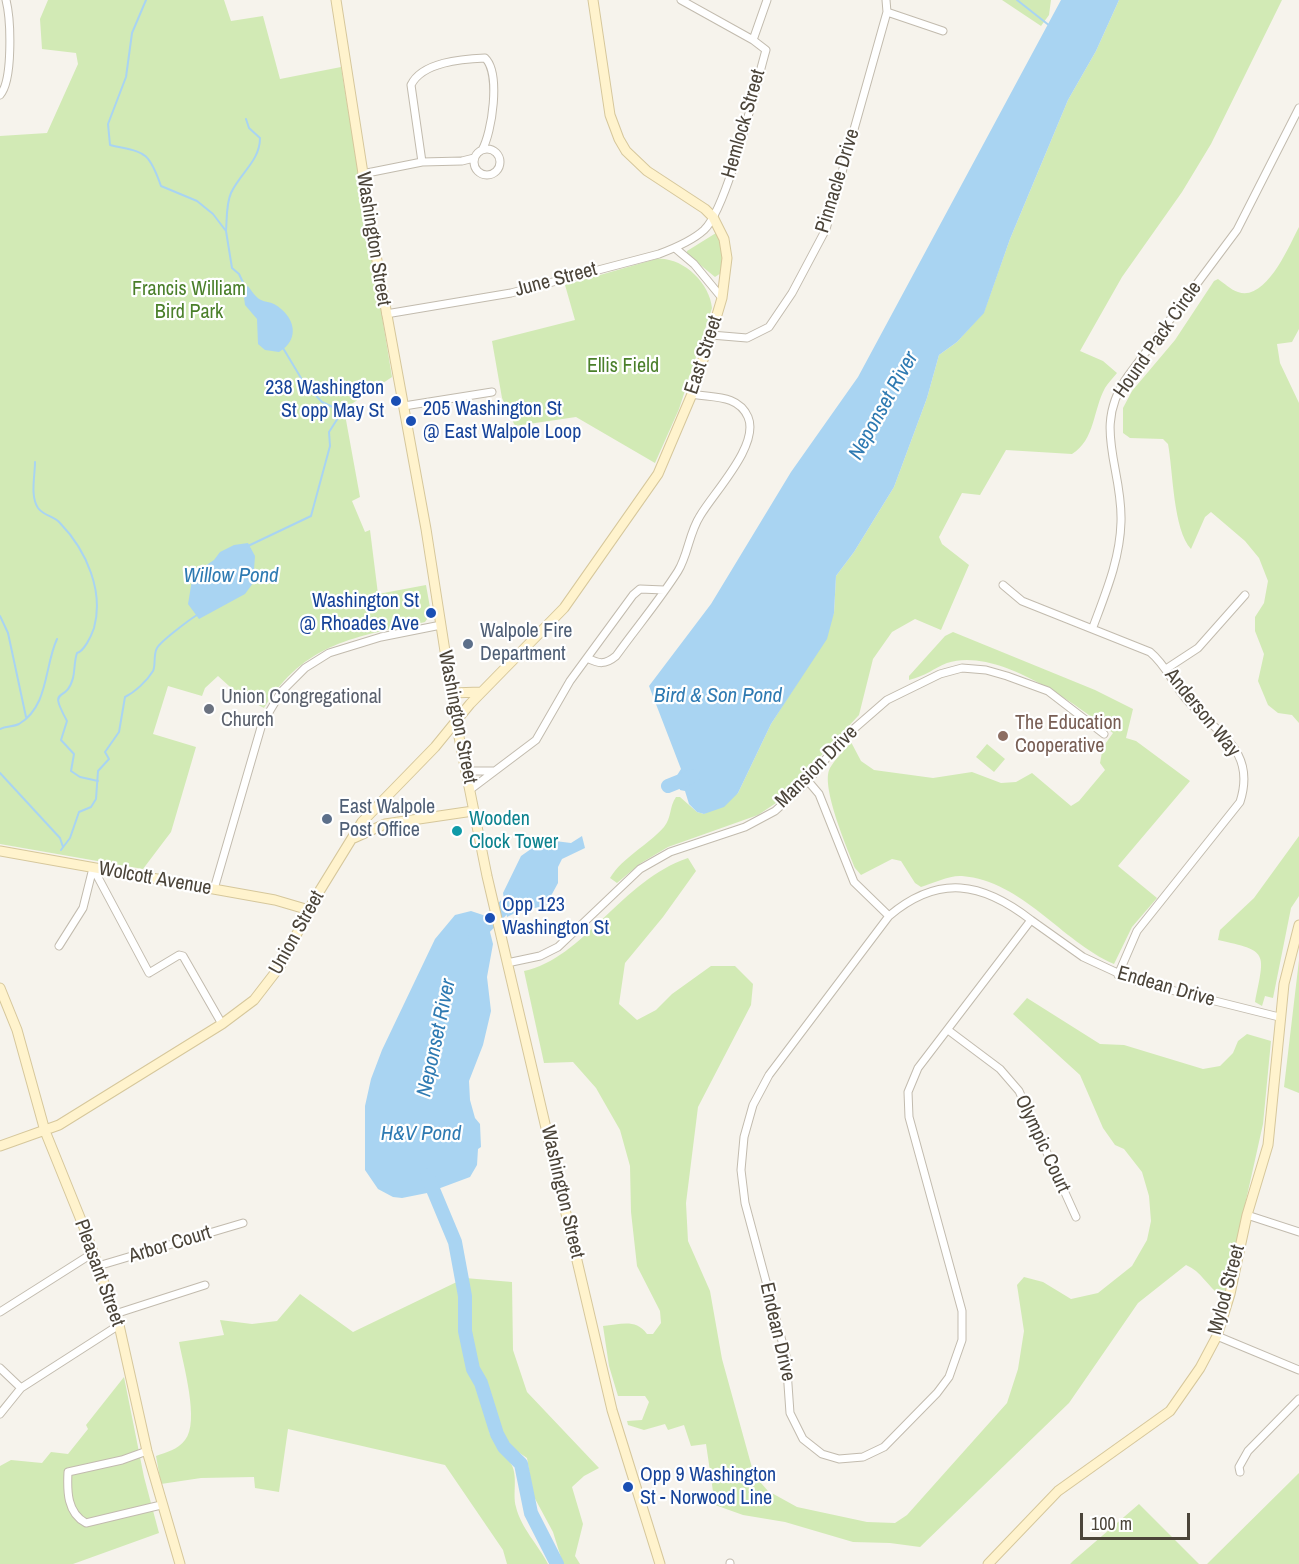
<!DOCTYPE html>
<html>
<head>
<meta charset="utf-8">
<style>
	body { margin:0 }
	#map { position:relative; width:1299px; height:1564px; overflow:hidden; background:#f6f3ec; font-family:"Archivo Narrow",sans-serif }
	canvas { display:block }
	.scale { position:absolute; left:1080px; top:1513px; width:110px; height:27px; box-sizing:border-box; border:3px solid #4b4439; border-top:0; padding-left:8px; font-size:18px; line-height:21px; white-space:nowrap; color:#4b4439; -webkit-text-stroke:4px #fff; paint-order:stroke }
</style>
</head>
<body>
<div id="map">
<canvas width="1299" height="1564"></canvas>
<div class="scale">100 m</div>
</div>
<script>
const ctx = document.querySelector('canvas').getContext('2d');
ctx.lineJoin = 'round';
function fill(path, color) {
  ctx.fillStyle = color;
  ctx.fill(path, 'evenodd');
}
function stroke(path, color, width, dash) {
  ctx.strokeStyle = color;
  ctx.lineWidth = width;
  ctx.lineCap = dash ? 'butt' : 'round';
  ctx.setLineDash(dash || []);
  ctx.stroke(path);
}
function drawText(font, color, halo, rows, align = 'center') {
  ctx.font = font + ' "Archivo Narrow",sans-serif';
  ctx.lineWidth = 4.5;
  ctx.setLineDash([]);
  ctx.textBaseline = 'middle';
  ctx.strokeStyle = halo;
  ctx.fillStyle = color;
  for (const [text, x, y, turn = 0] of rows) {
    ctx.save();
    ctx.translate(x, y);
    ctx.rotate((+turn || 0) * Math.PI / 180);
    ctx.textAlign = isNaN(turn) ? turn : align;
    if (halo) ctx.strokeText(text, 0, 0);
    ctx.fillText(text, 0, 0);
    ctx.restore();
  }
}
fill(new Path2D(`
	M 48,0 L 224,0 L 231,21 L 263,16 L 280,79 L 341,67 L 392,377 L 344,409 L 360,497 L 352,501 L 365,532 L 370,530 L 378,594 L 426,585 L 431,613 L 425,622 C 355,637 305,642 264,708 L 239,695 L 218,676 L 205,688 L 202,696 L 168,686 L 153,734 L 196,747 L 171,832 L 143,869 L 0,844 L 0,136 L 47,133 L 78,64 L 76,53 L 42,49 L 40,19 Z
	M 1002,0 L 1051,0 L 1049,15 L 1041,26 Z
	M 1119,0 L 1282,0 L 1211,144 L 1182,192 L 1122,277 L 1080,351 L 1103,361 L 1117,373 C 1113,378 1108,383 1105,388 C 1093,410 1095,440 1072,454 L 1006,450 L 980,495 L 962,493 L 939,537 L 942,544 L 969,565 L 941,630 L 915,619 L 892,632 L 873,659 L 859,715 L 779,801 L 758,815 L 668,847 L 641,863 L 617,883 L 610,878 C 623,857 647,846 664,827 C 672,817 669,807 676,797 L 680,797 L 697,812 L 704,814 L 738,793 L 771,724 L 796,685 L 834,613 L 836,576 L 854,552 L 894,487 L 927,398 L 939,355 L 957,342 L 984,312 L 1010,239 L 1068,100 L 1096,51 Z
	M 1299,227 L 1299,329 L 1292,342 L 1277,344 L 1280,363 L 1299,403 L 1299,723 L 1292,715 L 1278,713 L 1268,705 L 1258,681 L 1264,654 L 1255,631 L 1255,617 L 1264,603 L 1268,581 L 1259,558 L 1245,541 L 1211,512 L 1205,517 L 1191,549 C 1173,530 1173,470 1168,444 L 1163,439 L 1130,438 L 1123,433 L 1123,408 L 1132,391 L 1175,340 L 1214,281 L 1218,279 C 1224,283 1231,290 1238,292 C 1266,302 1289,246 1299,227 Z
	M 716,233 C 724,243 723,260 721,273 L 715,277 L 687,254 L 687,251 Z
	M 656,259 C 682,256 710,283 712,308 L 679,409 L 655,463 L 576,417 L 515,426 L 502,398 L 492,341 L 575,320 L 565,285 Z
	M 953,632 L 1095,690 L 1133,709 L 1126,738 L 1136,741 L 1190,781 L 1118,866 L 1157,898 L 1132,927 L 1114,964 C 1061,941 1023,881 962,876 C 950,875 933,883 921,887 L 915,883 L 901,861 L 892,859 L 861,875 L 855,868 C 847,848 820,785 830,768 C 835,759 845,750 851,742 L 861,761 L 874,770 L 933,778 L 972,772 L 1001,783 L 1016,782 L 1032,773 L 1071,806 L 1079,801 L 1105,770 L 1100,763 L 1103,747 L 1113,733 C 1076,704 997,646 947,663 C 934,668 926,676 909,680 L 909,676 L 945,636 Z
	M 987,744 L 1005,759 L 994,772 L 976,757 Z
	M 1299,836 L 1299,896 L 1291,908 L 1273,998 L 1265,996 L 1262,1006 L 1255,1002 C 1265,952 1269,951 1218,940 L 1220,930 L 1254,898 Z
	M 688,858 L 696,871 L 663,917 L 625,963 L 619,1004 L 637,1020 L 656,1010 L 672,994 L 711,966 L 735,966 L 753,984 L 751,1005 L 698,1107 L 686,1203 L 688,1241 L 710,1291 L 722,1359 L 754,1475 L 768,1491 L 797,1507 L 867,1522 L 895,1523 L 907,1515 L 1007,1403 L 1018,1369 L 1024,1331 L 1017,1285 L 1024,1277 L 1043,1282 L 1071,1299 L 1098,1293 L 1132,1266 L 1147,1240 L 1151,1221 L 1149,1196 L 1142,1172 L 1124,1149 L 1115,1145 L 1103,1128 L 1080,1075 L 1013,1014 L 1027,998 L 1100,1044 L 1124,1045 L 1203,1069 L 1220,1066 L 1233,1053 L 1238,1041 L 1247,1034 L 1271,1041 L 1263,1124 L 1226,1290 L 1221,1296 C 1208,1287 1201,1271 1186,1265 L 1138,1303 L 1069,1403 L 920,1547 L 890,1543 L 853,1542 L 785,1522 L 743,1515 L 715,1505 L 706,1444 L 691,1446 L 684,1425 L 668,1430 L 665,1424 L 644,1430 L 628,1425 L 627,1421 L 642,1420 L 649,1402 L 645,1396 L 618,1396 L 609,1366 L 603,1326 C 620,1325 635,1318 647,1334 L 653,1334 L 661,1323 L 660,1311 L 637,1266 L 631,1212 L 630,1166 L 620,1130 L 596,1088 L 573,1062 L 544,1063 L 524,971 C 583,959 622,880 688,858 Z
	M 1299,960 L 1299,1093 L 1284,1087 Z
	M 465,1278 L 512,1282 L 513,1350 L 527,1392 L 599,1468 L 584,1476 L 572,1487 L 583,1524 L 575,1556 L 580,1564 L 563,1564 L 553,1532 L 533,1495 L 527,1458 L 489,1432 C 494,1443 504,1451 510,1462 C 519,1475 512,1493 516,1507 C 521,1528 539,1546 548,1564 L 507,1564 L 503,1550 L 445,1465 L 288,1429 L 279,1492 L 255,1488 L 254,1477 L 201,1478 L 161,1484 L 156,1456 C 167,1452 177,1450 185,1440 C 200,1422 183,1364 179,1342 L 224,1335 L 220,1320 L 252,1324 L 277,1321 L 300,1294 L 353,1332 Z
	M 124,1377 L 144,1477 L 159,1533 L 73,1564 L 0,1564 L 0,1466 L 11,1460 L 42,1463 L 51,1452 L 68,1454 L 88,1429 L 86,1425 Z
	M 1299,1473 L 1299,1564 L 1207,1564 Z
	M 1139,1504 L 1199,1564 L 1070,1564 L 1073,1561 Z`), '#d2eab5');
fill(new Path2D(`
	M 1061,0 L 1119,0 L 1096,51 L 1068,100 L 1010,239 L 984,313 L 957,342 L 939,355 L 927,398 L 894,487 L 854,552 L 836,576 L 834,613 L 827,639 L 771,724 L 738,793 L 724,807 L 704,814 L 697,812 L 689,804 L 685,791 L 680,790 L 676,777 L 681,769 L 649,686 L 711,604 L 791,472 L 858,377 Z
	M 248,286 C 251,290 256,298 261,300 C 265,302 270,302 274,304 C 295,316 301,339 279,352 L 265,350 L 258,344 L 257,319 L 245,305 L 243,290 Z
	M 248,543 L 255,556 L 253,583 L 245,594 L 199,619 L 188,604 L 193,574 L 214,560 L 220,552 L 234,545 Z
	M 582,836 L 585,848 L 562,859 L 558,867 L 558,883 L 545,907 L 523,909 L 507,917 L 503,893 L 521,856 L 538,844 L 555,841 L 571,843 Z
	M 471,911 L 486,916 L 493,944 L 487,977 L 491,1011 L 483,1045 L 469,1081 L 470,1100 L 475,1118 L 480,1124 L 481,1147 L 478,1149 L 477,1165 L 470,1177 L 427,1193 L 402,1198 L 393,1197 L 378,1189 L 365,1170 L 365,1106 L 371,1079 L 382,1050 L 435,939 L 455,915 Z`), '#a9d4f2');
stroke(new Path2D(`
	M 146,0 L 132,33 L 126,77 L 108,124 L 110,145 C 144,153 148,149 161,186 L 197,201 L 213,214 L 226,231 L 232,268 L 239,274 L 247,291
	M 1017,0 L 1050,26
	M 226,231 C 227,219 226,204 231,193 C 240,173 260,161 260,138 L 249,128 L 246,119
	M 35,462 C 35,476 30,496 38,508 C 44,516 54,516 60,523 C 87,551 104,592 94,628 C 91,637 84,651 77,653 C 74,662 75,670 73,678 C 66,705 47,684 67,721 L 61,740 L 74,754 L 71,771 L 80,777 L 98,781
	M 248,546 L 311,516 L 330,446 L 329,432 L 338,418 L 337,409 L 322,402 L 304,383 L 283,348
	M 0,616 L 8,633 L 26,717
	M 0,729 C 6,726 13,727 19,724 C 49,706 44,667 57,639
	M 0,773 L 60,838 L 63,847
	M 61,850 L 70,838 L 79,812 L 91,807 L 96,799 L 98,771 L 109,759 L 105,752 L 119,732 L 125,697 C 135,692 147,681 153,671 C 156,665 153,655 157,648 C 161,641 189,620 197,615`), '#a9d4f2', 2);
stroke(new Path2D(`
	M 668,786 L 693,776
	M 475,937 L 516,895
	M 427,1175 L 455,1242 L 465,1296 L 465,1331 L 473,1369 L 481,1383 L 497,1434 L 504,1447 L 521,1464 L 531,1513 L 557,1564`), '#a9d4f2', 14);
const street = new Path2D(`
	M 887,12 L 943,31
	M 753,40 L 767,0
	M 0,95 C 13,81 11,20 6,0
	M474 162a13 13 0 1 1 26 0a13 13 0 1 1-26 0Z
	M 422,162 L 411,85 C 422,62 462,59 485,58 C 501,73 492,133 482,150
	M 362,174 L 422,162 L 462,161 L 474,158
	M 675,248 L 694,264 L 722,298
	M 386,314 L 511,293 L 659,254 C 675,248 692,241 704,230 C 728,207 755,88 766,50 L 753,40 L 681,0
	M 711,335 L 747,338 L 769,327 L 792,293 L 826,229 L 887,12 L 886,0
	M 404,406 L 492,392
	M 1003,585 L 1022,601 L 1150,652 C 1166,665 1173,684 1187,700 C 1216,733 1257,749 1240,802 L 1137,931 L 1118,975
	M 1093,627 C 1106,592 1120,559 1121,522 C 1123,467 1091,427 1128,376 L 1237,230 L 1299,108
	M 587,658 C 599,664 605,665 616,656 C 636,628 659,601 678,571 C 688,555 689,533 700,516 C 714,492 760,445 748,417 C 738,394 712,398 692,394
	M 1166,669 L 1198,648 L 1245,595
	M 467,771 L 494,771
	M 808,781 L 819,794 L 854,882 L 889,916
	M 471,789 L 536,740 L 570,681 L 633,595 L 640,589 L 664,590
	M 93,868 L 149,973 L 179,955 L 183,956 L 222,1024
	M 214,889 L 262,724 L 281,692 L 305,668 L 329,653 L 381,637 L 441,625
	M 1031,920 C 982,882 939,874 889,916 L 769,1075 L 753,1105 L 744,1137 L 741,1170 L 745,1203 L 786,1356 L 790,1413 L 803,1439 L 822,1454 L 839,1459 L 863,1457 L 884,1447 L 937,1393 L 949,1377 L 962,1340 L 962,1311 L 909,1117 L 908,1092 L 918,1068 L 1031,920 L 1083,957 L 1135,981 L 1279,1017
	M 59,946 L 83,908 L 93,868
	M 507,963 L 540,956 L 558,947 L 640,869 L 670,852 L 745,827 L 775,811 L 808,781 L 841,740 L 887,700 L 940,674 L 962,668 L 986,670 L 1007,676 L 1048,691 L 1104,734
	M 948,1030 L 1000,1069 L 1019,1091 L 1076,1217
	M 1247,1215 L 1299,1232
	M 98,1266 L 243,1223
	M 0,1312 L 93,1253
	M 115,1314 L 205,1285
	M 1217,1336 L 1299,1370
	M 0,1368 L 21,1388
	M 0,1414 L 21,1388 L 119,1325
	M 147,1451 L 122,1460 L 68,1472 C 67,1491 67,1513 86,1523 L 161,1505
	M 1240,1472 L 1239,1467 L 1248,1451 L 1299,1399
	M 730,1563 L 730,1564`);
const secondary = new Path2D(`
	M 336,0 L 374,244 L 426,529 L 456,722 L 487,876 L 612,1410 L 660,1564
	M 451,693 L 481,692
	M 354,838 L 385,824 L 473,811
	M 0,851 L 275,900 L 309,910
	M 0,988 L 17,1030 L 45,1131 L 85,1230 L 119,1325 L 147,1451 L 180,1564
	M 0,1146 L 59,1125 L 222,1024 L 254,1000 L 281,965 L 314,900 L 362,822 L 435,747 L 470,704 L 564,608 L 658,474 L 692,394 L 711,335 L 722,298 L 727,258 L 724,239 L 713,217 L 705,209 L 647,171 L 626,151 L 619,139 L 610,115 L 593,0
	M 988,1564 L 1058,1491 L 1170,1411 L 1200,1368 L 1217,1336 L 1230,1294 L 1247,1215 L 1268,1145 L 1284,984 L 1299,925`);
stroke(street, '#c2bbae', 9);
stroke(secondary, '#d6c79b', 11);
stroke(street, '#fff', 7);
stroke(secondary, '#fff3cd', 9);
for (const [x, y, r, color] of [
	[396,401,6,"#1a4fb4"],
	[411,421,6,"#1a4fb4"],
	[431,613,6,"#1a4fb4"],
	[468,644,6,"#5c6f8a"],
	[209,709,6,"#6b7280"],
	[1003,736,6,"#8d6e63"],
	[327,819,6,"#5c6f8a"],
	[457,831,6,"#0f9aa8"],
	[490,918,6,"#1a4fb4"],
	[628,1487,6,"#1a4fb4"]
]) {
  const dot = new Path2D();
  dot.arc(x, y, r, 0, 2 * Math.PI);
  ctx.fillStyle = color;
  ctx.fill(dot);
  stroke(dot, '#fff', 2);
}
drawText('20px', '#4b4439', '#fff', [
	["Hemlock Street",744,124,-74],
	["Pinnacle Drive",838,181,-73],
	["Washington Street",373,239,81],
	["June Street",556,280,-15],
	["Hound Pack Circle",1158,340,-55],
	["East Street",704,355,-72],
	["Anderson Way",1202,713,51],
	["Washington Street",457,717,79],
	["Mansion Drive",817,767,-45],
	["Wolcott Avenue",155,879,10],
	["Union Street",297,933,-61],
	["Endean Drive",1166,987,16],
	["Olympic Court",1042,1144,65],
	["Washington Street",562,1192,77],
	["Arbor Court",170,1245,-17],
	["Pleasant Street",99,1273,70],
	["Mylod Street",1227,1290,-75],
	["Endean Drive",777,1332,77]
]);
drawText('20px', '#4a7f2a', '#fff', [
	["Francis William",189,290],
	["Bird Park",189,313],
	["Ellis Field",623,367]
]);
drawText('20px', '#164399', '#fff', [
	["238 Washington",384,389,"right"],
	["St opp May St",384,412,"right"],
	["205 Washington St",423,410],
	["@ East Walpole Loop",423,433],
	["Washington St",419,602,"right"],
	["@ Rhoades Ave",419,625,"right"],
	["Opp 123",502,906],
	["Washington St",502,929],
	["Opp 9 Washington",640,1476],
	["St - Norwood Line",640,1499]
], 'left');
drawText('20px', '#4e5e75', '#fff', [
	["Walpole Fire",480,632],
	["Department",480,655],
	["East Walpole",339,808],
	["Post Office",339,831]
], 'left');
drawText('20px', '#5b616d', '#fff', [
	["Union Congregational",221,698],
	["Church",221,721]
], 'left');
drawText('20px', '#785e54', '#fff', [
	["The Education",1015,724],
	["Cooperative",1015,747]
], 'left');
drawText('20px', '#0d838f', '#fff', [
	["Wooden",469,820],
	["Clock Tower",469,843]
], 'left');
drawText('italic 21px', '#2e7ab2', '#fff', [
	["Neponset River",884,406,-61],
	["Willow Pond",231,576],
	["Bird & Son Pond",718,696],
	["Neponset River",437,1038,-78],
	["H&V Pond",421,1134]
]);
</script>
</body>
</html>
